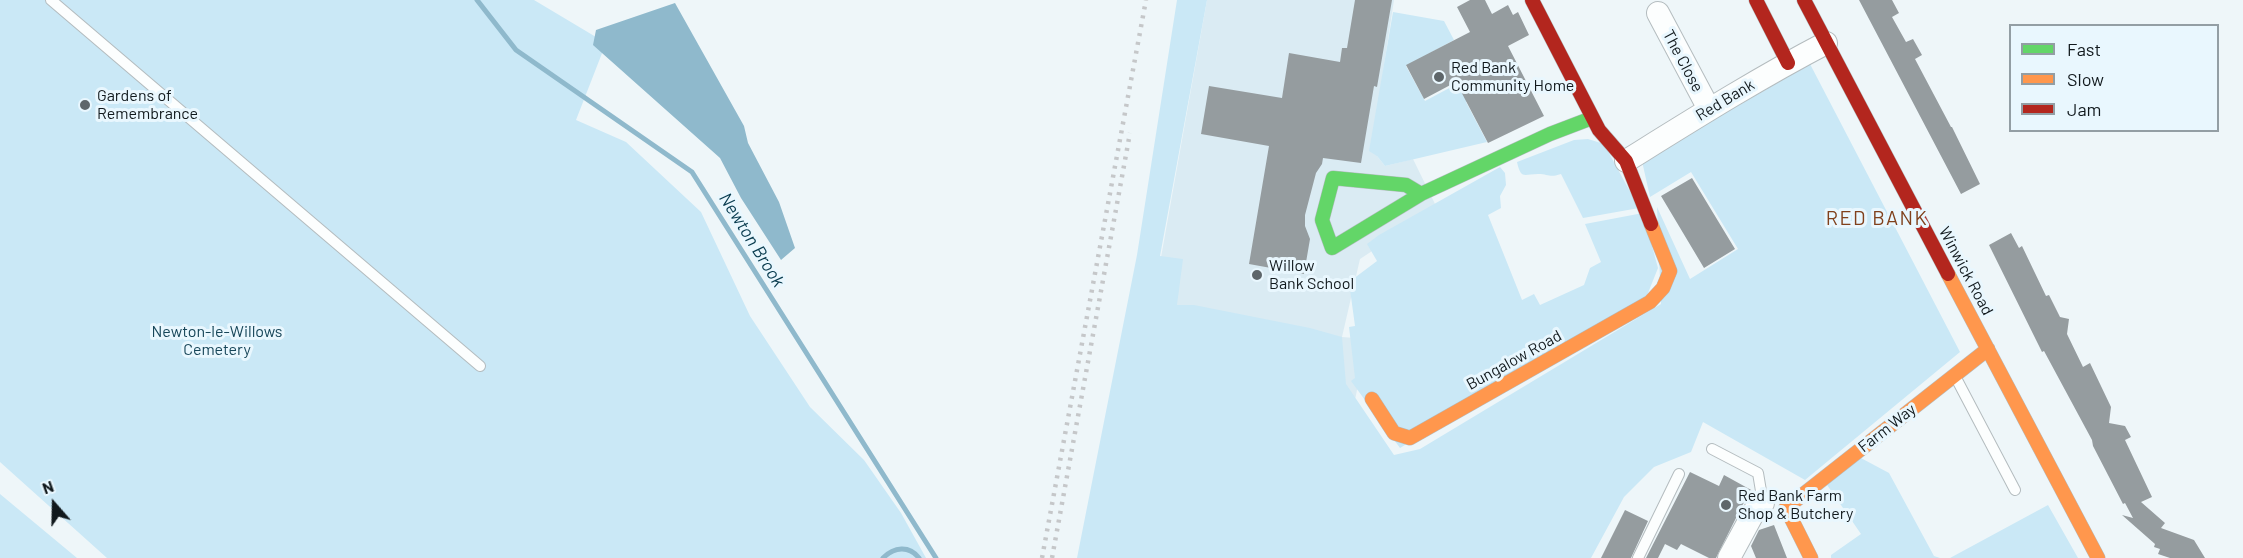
<!DOCTYPE html>
<html>
<head>
<meta charset="utf-8">
<style>
	body { margin:0 }
	#map { position:relative; width:2243px; height:558px; overflow:hidden; background:#eef6f9; font-family:Barlow,sans-serif }
	canvas { display:block }
	.legend { position:absolute; left:2009px; top:24px; width:210px; height:108px; box-sizing:border-box; background:#e9f7fe; border:2px solid #939ea4; margin:0; padding:8px 10px; list-style:none; font-size:18px; color:#11191d }
	.legend li { display:flex; align-items:center; gap:12px; height:30px }
	.legend b { width:30px; border:2px solid #939ea4 }
	.north { position:absolute; left:24px; top:474px; width:60px; height:60px; -webkit-text-stroke:4px #e9f7fe; paint-order:stroke; rotate:340deg; font-size:16px; font-weight:700; line-height:24px; text-align:center; color:#11191d }
	.north::after { content:''; display:block; margin:auto; width:21px; height:27px; background:#11191d; clip-path:polygon(50% 0,100% 100%,50% 72%,0 100%) }
</style>
</head>
<body>
<div id="map">
<canvas width="2243" height="558"></canvas>
<ul class="legend">
<li><b style="height:8px;background:#63d668"></b>Fast</li>
<li><b style="height:8px;background:#ff974d"></b>Slow</li>
<li><b style="height:8px;background:#b3261e"></b>Jam</li>
</ul>
<div class="north">N</div>
</div>
<script>
const ctx = document.querySelector('canvas').getContext('2d');
ctx.lineJoin = 'round';
function fill(path, color) {
  ctx.fillStyle = color;
  ctx.fill(path, 'evenodd');
}
function stroke(path, color, width, dash) {
  ctx.strokeStyle = color;
  ctx.lineWidth = width;
  ctx.lineCap = dash ? 'butt' : 'round';
  ctx.setLineDash(dash || []);
  ctx.stroke(path);
}
function drawText(font, color, halo, rows, align = 'center') {
  ctx.font = font + ' Barlow,sans-serif';
  ctx.lineWidth = 6;
  ctx.setLineDash([]);
  ctx.textBaseline = 'middle';
  ctx.strokeStyle = halo;
  ctx.fillStyle = color;
  for (const [text, x, y, turn = 0] of rows) {
    ctx.save();
    ctx.translate(x, y);
    ctx.rotate((+turn || 0) * Math.PI / 180);
    ctx.textAlign = isNaN(turn) ? turn : align;
    if (halo) ctx.strokeText(text, 0, 0);
    ctx.fillText(text, 0, 0);
    ctx.restore();
  }
}
fill(new Path2D(`
	M 1207,0 L 1394,0 L 1383,72 L 1377,156 L 1385,166 L 1413,159 L 1437,208 L 1360,259 L 1342,337 L 1367,339 L 1324,558 L 1155,291 Z`), '#daebf3');
fill(new Path2D(`
	M 0,0 L 534,0 L 606,43 L 576,120 L 626,142 L 701,212 L 750,316 L 810,407 L 864,460 L 901,513 L 926,558 L 107,558 L 0,462 Z
	M 1177,0 L 1207,0 L 1160,256 L 1183,259 L 1177,305 L 1194,305 L 1310,328 L 1342,337 L 1346,384 L 1394,455 L 1420,449 L 1661,304 L 1657,207 L 1690,279 L 1738,249 L 1691,172 L 1650,197 L 1642,161 L 1810,64 L 1960,352 L 1805,480 L 1703,422 L 1691,452 L 1654,467 L 1624,497 L 1591,558 L 1077,558 L 1137,255 Z
	M 1393,12 L 1444,21 L 1454,40 L 1406,66 L 1425,101 L 1470,77 L 1488,90 L 1466,102 L 1487,142 L 1385,166 L 1377,156 L 1369,151 Z
	M 1588,139 L 1604,144 L 1639,208 L 1583,218 L 1561,174 C 1549,178 1549,174 1538,174 C 1524,174 1521,180 1517,162 L 1574,140 Z
	M 1500,167 L 1505,173 L 1506,185 L 1500,196 L 1501,208 L 1488,215 L 1522,300 L 1534,294 L 1540,305 L 1584,285 L 1590,268 L 1601,262 L 1585,224 L 1643,213 L 1658,268 L 1646,298 L 1400,448 L 1351,381 L 1355,378 L 1349,327 L 1355,326 L 1349,282 L 1377,261 L 1367,244 L 1379,235 Z
	M 1859,457 L 1889,473 L 1934,556 L 1940,558 L 1831,558 L 1831,555 L 1861,534 L 1825,482 Z
	M 0,494 L 77,558 L 0,558 Z
	M 2048,505 L 2078,558 L 1950,558 Z`), '#cae8f6');
fill(new Path2D(`
	M 675,3 L 744,126 L 748,143 L 779,202 L 795,248 L 781,260 L 741,198 L 720,158 L 593,45 L 596,30 Z`), '#8fb9cc');
stroke(new Path2D(`
	M 477,0 L 516,50 L 692,172 L 936,558
	M 883,558 C 894,547 909,545 919,558`), '#8fb9cc', 5);
fill(new Path2D(`
	M 1355,0 L 1392,0 L 1377,87 L 1374,86 L 1361,163 L 1323,158 L 1322,164 L 1316,173 L 1305,215 L 1305,226 L 1310,239 L 1304,274 L 1249,264 L 1269,146 L 1201,134 L 1209,86 L 1282,98 L 1289,53 L 1340,62 L 1342,48 L 1347,48 Z
	M 1470,0 L 1485,0 L 1492,14 L 1508,5 L 1513,15 L 1518,12 L 1529,35 L 1508,46 L 1544,116 L 1488,143 L 1456,82 L 1424,99 L 1406,65 L 1470,32 L 1457,7 Z
	M 1859,0 L 1892,0 L 1899,13 L 1892,17 L 1906,42 L 1913,39 L 1922,55 L 1915,59 L 1951,127 L 1952,127 L 1980,184 L 1961,194 Z
	M 1692,178 L 1735,249 L 1704,268 L 1661,196 Z
	M 2011,233 L 2019,248 L 2022,246 L 2046,296 L 2049,295 L 2060,317 L 2069,319 L 2067,334 L 2083,367 L 2090,363 L 2111,407 L 2109,423 L 2125,426 L 2131,437 L 2125,440 L 2152,497 L 2141,502 L 2165,523 L 2161,528 L 2194,540 L 2205,558 L 2170,558 L 2158,554 L 2160,549 L 2154,547 L 2155,544 L 2122,515 L 2133,518 L 2125,503 L 2123,504 L 2093,446 L 2092,440 L 2044,351 L 2042,352 L 1989,245 Z
	M 1690,472 L 1719,486 L 1724,475 L 1753,491 L 1743,504 L 1716,558 L 1709,558 L 1681,544 L 1677,550 L 1665,544 L 1658,558 L 1646,558 Z
	M 1625,510 L 1648,521 L 1631,558 L 1601,558 Z
	M 1774,525 L 1787,558 L 1756,558 L 1751,546 L 1759,530 Z`), '#959c9f');
const lane = new Path2D(`
	M 51,0 L 480,366
	M 1956,378 L 2015,490
	M 1712,449 L 1758,473 L 1763,503 L 1765,503
	M 1638,558 L 1679,474`);
const street = new Path2D(`
	M 1658,13 L 1709,109
	M 1626,161 C 1692,120 1757,79 1826,43
	M 1729,558 L 1755,510 L 1763,503`);
const fast = new Path2D(`
	M 1421,194 L 1406,185 L 1333,178 L 1322,220 L 1332,248 L 1421,194 L 1550,134 L 1592,118`);
const slow = new Path2D(`
	M 1948,274 L 2098,558
	M 1372,399 L 1394,433 L 1410,438 L 1650,302 L 1663,288 L 1670,271 L 1651,224
	M 1811,558 L 1786,508 L 1988,349`);
const jam = new Path2D(`
	M 1532,0 L 1599,130 L 1626,161 L 1651,224
	M 1756,0 L 1788,63
	M 1804,0 L 1948,274`);
stroke(lane, '#b4bcbf', 12);
stroke(street, '#b4bcbf', 24);
stroke(fast, '#b4bcbf', 15);
stroke(slow, '#b4bcbf', 15);
stroke(jam, '#b4bcbf', 15);
stroke(lane, '#fcfefe', 10);
stroke(street, '#fcfefe', 22);
stroke(fast, '#63d668', 14);
stroke(slow, '#ff974d', 14);
stroke(jam, '#b3261e', 14);
stroke(new Path2D(`
	M 1042,558 L 1146,0
	M 1052,558 L 1130,133`), '#c5c7c9', 4.5, [3, 6]);
for (const [x, y, r, color] of [
	[1439,77,6,"#5e666a"],
	[85,105,6,"#5e666a"],
	[1257,275,6,"#5e666a"],
	[1726,505,6,"#5e666a"]
]) {
  const dot = new Path2D();
  dot.arc(x, y, r, 0, 2 * Math.PI);
  ctx.fillStyle = color;
  ctx.fill(dot);
  stroke(dot, '#e9f7fe', 2);
}
drawText('16px', '#11191d', '#e9f7fe', [
	["The Close",1683,61,62],
	["Red Bank",1725,100,-31],
	["Winwick Road",1966,271,62],
	["Bungalow Road",1514,360,-29],
	["Farm Way",1887,428,-38]
]);
drawText('16px', '#11191d', '#e9f7fe', [
	["Red Bank",1451,68],
	["Community Home",1451,86],
	["Gardens of",97,96],
	["Remembrance",97,114],
	["Willow",1269,266],
	["Bank School",1269,284],
	["Red Bank Farm",1738,496],
	["Shop & Butchery",1738,514]
], 'left');
drawText('16px', '#174659', '#e9f7fe', [
	["Newton-le-Willows",217,332],
	["Cemetery",217,350]
]);
drawText('italic 18px', '#083b4e', '#e9f7fe', [
	["Newton Brook",752,240,58]
]);
ctx.letterSpacing = '1.5px';
drawText('20px', '#80411c', '#e9f7fe', [
	["RED BANK",1877,218]
]);
ctx.letterSpacing = '0px';
</script>
</body>
</html>
